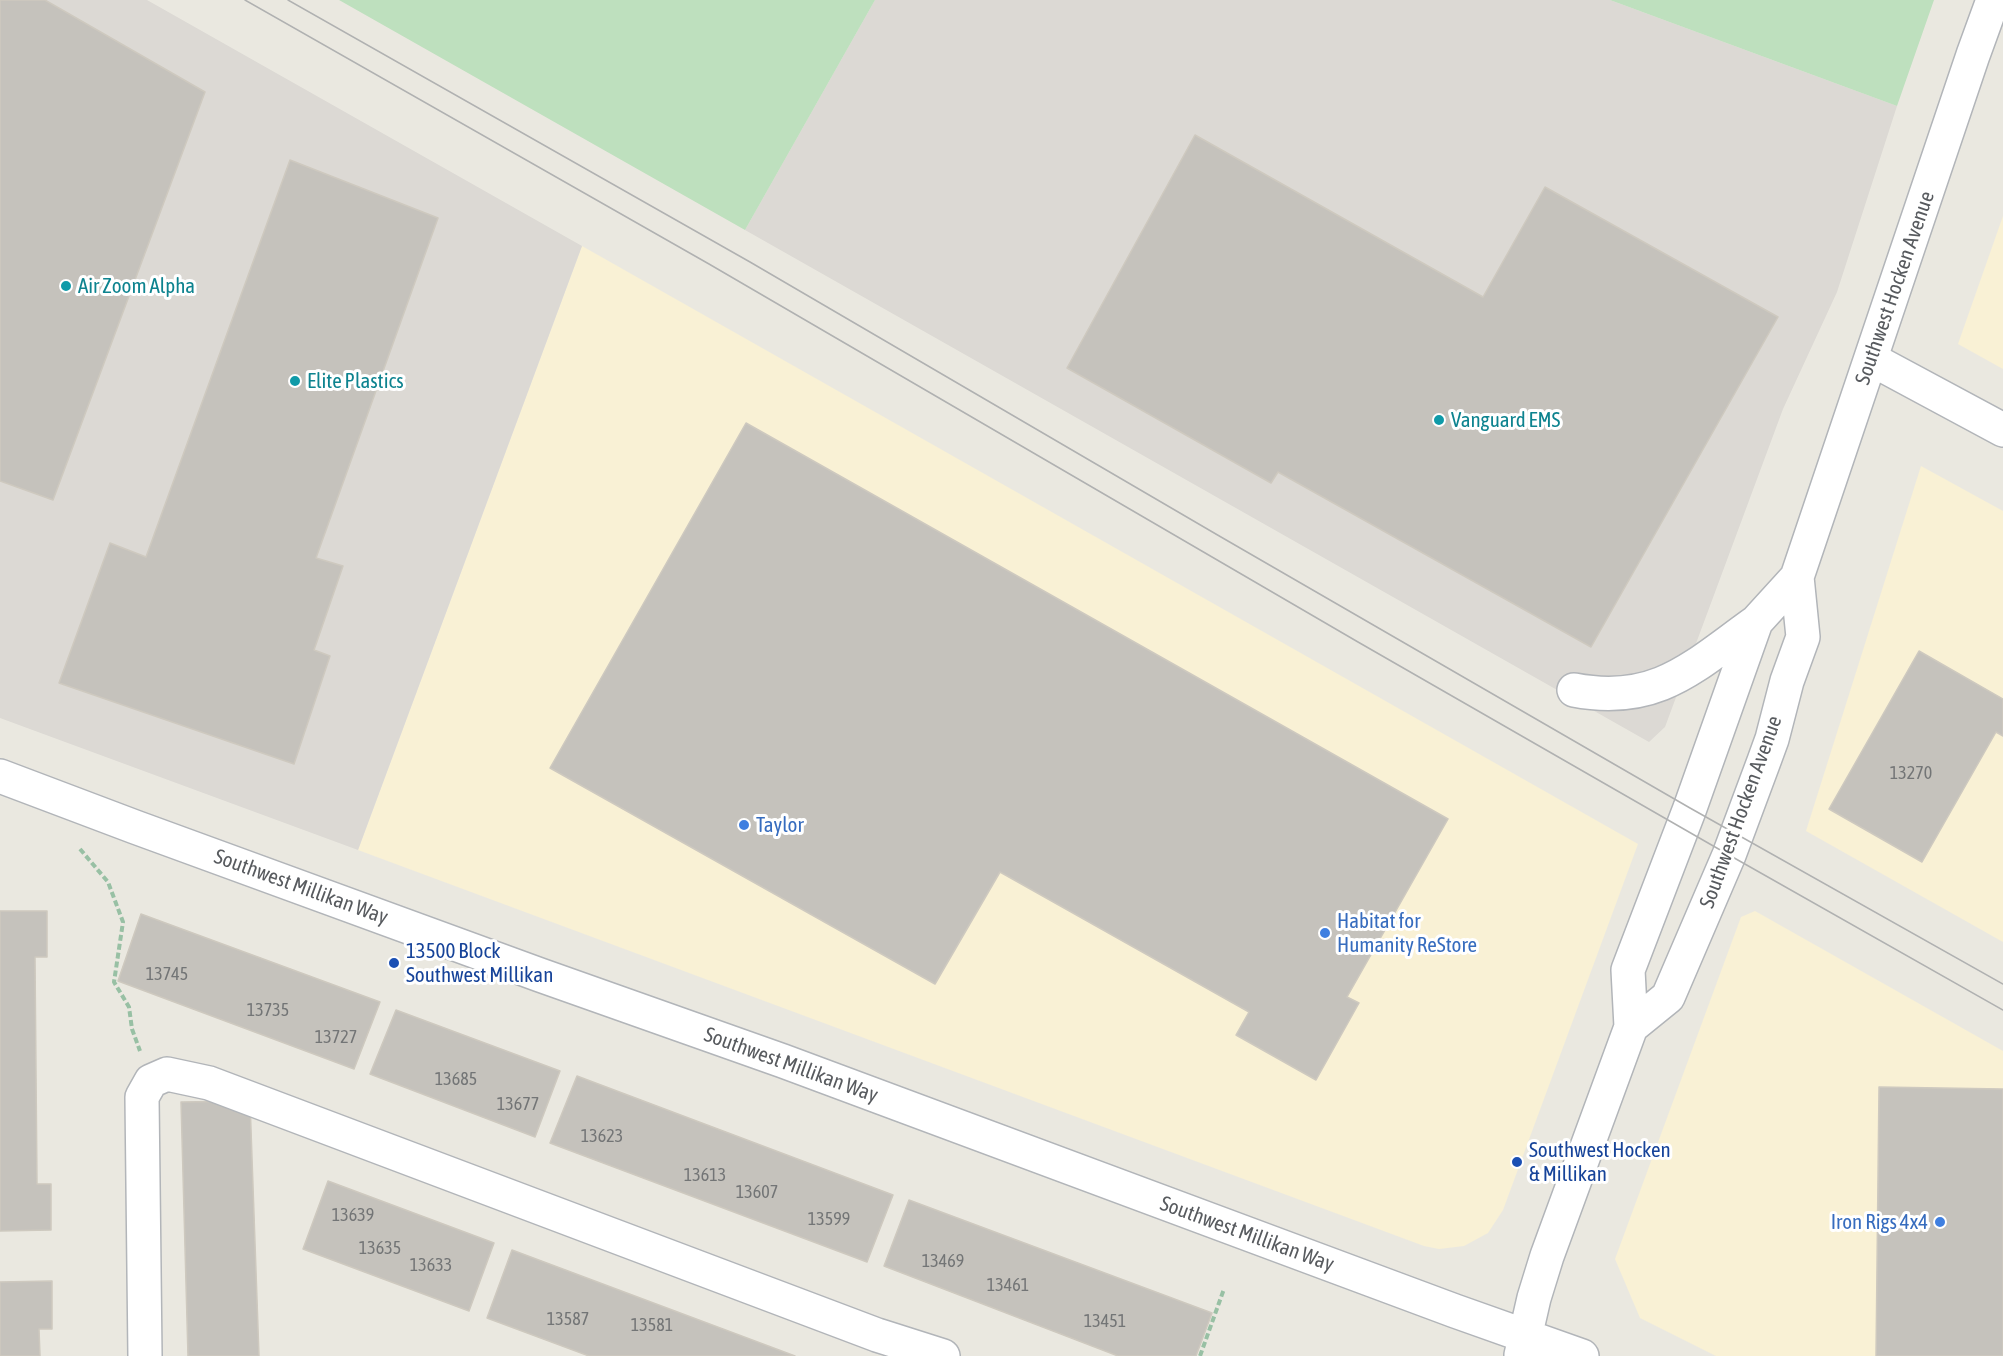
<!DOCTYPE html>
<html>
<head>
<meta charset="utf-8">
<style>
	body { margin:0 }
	canvas { display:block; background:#eae8e0 }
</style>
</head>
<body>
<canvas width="2003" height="1356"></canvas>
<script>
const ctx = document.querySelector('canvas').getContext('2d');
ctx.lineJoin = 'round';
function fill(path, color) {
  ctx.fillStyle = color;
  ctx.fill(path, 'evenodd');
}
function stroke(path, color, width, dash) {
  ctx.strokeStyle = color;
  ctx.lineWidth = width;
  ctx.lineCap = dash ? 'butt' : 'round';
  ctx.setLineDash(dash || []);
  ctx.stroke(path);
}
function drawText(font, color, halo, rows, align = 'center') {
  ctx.font = font + ' "Asap Condensed",sans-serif';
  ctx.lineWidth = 6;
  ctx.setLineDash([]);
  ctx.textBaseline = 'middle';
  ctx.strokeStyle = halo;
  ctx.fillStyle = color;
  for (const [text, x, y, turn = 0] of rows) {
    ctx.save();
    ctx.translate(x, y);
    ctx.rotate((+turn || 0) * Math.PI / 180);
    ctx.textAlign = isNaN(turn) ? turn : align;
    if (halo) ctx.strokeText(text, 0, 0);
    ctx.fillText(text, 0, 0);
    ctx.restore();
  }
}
fill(new Path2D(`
	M 2003,216 L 2003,369 L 1958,344 Z
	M 582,246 L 1638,844 L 1503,1210 L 1488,1233 L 1464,1246 L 1439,1249 L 1424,1246 L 358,850 Z
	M 1921,466 L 2003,511 L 2003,942 L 1806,831 Z
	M 1755,911 L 2003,1051 L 2003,1356 L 1716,1356 L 1640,1318 L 1615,1259 L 1741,917 Z`), '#f9f1d5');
fill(new Path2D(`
	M 0,0 L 147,0 L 582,246 L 358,850 L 0,718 Z
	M 875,0 L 1610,0 L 1897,106 L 1837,292 L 1783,409 L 1665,727 L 1649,742 L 745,230 Z`), '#dcd9d4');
fill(new Path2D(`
	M 339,0 L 875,0 L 745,230 Z
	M 1610,0 L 1934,0 L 1897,106 Z`), '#bee0be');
const building = new Path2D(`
	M 0,0 L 45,0 L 205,92 L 53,500 L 0,481 Z
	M 1195,135 L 1483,297 L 1545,187 L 1778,317 L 1591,647 L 1278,472 L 1271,483 L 1067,368 Z
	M 290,160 L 438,218 L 316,558 L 343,566 L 314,650 L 330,656 L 294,764 L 59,683 L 110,543 L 146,557 Z
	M 746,423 L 1448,819 L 1347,997 L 1359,1003 L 1316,1080 L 1236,1035 L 1249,1012 L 1000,872 L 935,984 L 550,768 Z
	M 1919,651 L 2003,699 L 2003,736 L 1996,732 L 1922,862 L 1829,809 Z
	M 0,911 L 47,911 L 47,957 L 35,957 L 37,1184 L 51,1184 L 51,1230 L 0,1231 Z
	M 141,914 L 380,1002 L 354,1069 L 118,981 Z
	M 396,1010 L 560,1071 L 535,1137 L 370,1074 Z
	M 577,1076 L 893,1195 L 867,1262 L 550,1143 Z
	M 1879,1087 L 2003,1089 L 2003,1356 L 1876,1356 Z
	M 250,1101 L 259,1356 L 188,1356 L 181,1102 Z
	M 328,1181 L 494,1243 L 469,1311 L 303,1249 Z
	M 909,1200 L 1212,1313 L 1196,1356 L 1118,1356 L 884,1266 Z
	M 512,1250 L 795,1356 L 589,1356 L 487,1318 Z
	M 52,1281 L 52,1329 L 39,1329 L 40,1356 L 0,1356 L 0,1282 Z`);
fill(building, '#c5c2bc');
stroke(building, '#cec9bf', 1.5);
const minor = new Path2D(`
	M 1871,359 L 2003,430
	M 1574,690 C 1657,706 1694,666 1756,622
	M 0,776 L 135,827 L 540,975 L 783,1061 L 1455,1311 L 1582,1356
	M 1631,1027 L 1668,997 L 1729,855 L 1764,761 L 1772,739 L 1787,681 L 1803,637 L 1797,577
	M 1521,1355 L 1534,1298 L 1547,1256 L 1631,1027 L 1628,970 L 1690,808 L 1756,622 L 1797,577 L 1973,55 L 1993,0
	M 145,1356 L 142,1097 L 151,1081 L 167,1074 L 209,1083 L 877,1335 L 943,1356`);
stroke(minor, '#b2b5b9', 36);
stroke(new Path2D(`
	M 80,849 L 108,882 L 123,922 L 114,982 L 129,1007 L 132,1029 L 140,1051
	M 1200,1356 L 1224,1289`), '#98c0a4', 4, [6, 3]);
stroke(minor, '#fff', 33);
stroke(new Path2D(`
	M 245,0 L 709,264 L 1358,642 L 1729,855 L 2003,1010
	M 288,0 L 750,262 L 1221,537 L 1690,808 L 2003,984`), '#b0b1b1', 1.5);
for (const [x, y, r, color] of [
	[66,286,6,"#0f9aa8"],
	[295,381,6,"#0f9aa8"],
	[1439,420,6,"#0f9aa8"],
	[744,825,6,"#3f7fe0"],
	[1325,933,6,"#3f7fe0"],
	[394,963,6,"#1a4fb4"],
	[1517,1162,6,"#1a4fb4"],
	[1940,1222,6,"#3f7fe0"]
]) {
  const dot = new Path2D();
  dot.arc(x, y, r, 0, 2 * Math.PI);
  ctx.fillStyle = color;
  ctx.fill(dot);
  stroke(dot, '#fff', 2);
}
drawText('18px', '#737576', null, [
	["13270",1911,773],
	["13745",167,974],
	["13735",268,1010],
	["13727",336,1037],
	["13685",456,1079],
	["13677",518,1104],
	["13623",602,1136],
	["13613",705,1175],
	["13607",757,1192],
	["13639",353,1215],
	["13599",829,1219],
	["13635",380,1248],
	["13469",943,1261],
	["13633",431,1265],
	["13461",1008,1285],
	["13587",568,1319],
	["13451",1105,1321],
	["13581",652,1325]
]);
drawText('21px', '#0d838f', '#fff', [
	["Air Zoom Alpha",78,286],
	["Elite Plastics",307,381],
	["Vanguard EMS",1451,420]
], 'left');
drawText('21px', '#585b5f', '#fff', [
	["Southwest Hocken Avenue",1895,288,-71],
	["Southwest Hocken Avenue",1741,812,-70],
	["Southwest Millikan Way",301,887,20],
	["Southwest Millikan Way",791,1065,20],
	["Southwest Millikan Way",1247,1234,20]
]);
drawText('21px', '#366cbe', '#fff', [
	["Taylor",756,825],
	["Habitat for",1337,921],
	["Humanity ReStore",1337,945],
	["Iron Rigs 4x4",1928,1222,"right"]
], 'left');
drawText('21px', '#164399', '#fff', [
	["13500 Block",406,951],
	["Southwest Millikan",406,975],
	["Southwest Hocken",1529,1150],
	["& Millikan",1529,1174]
], 'left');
</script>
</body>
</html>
